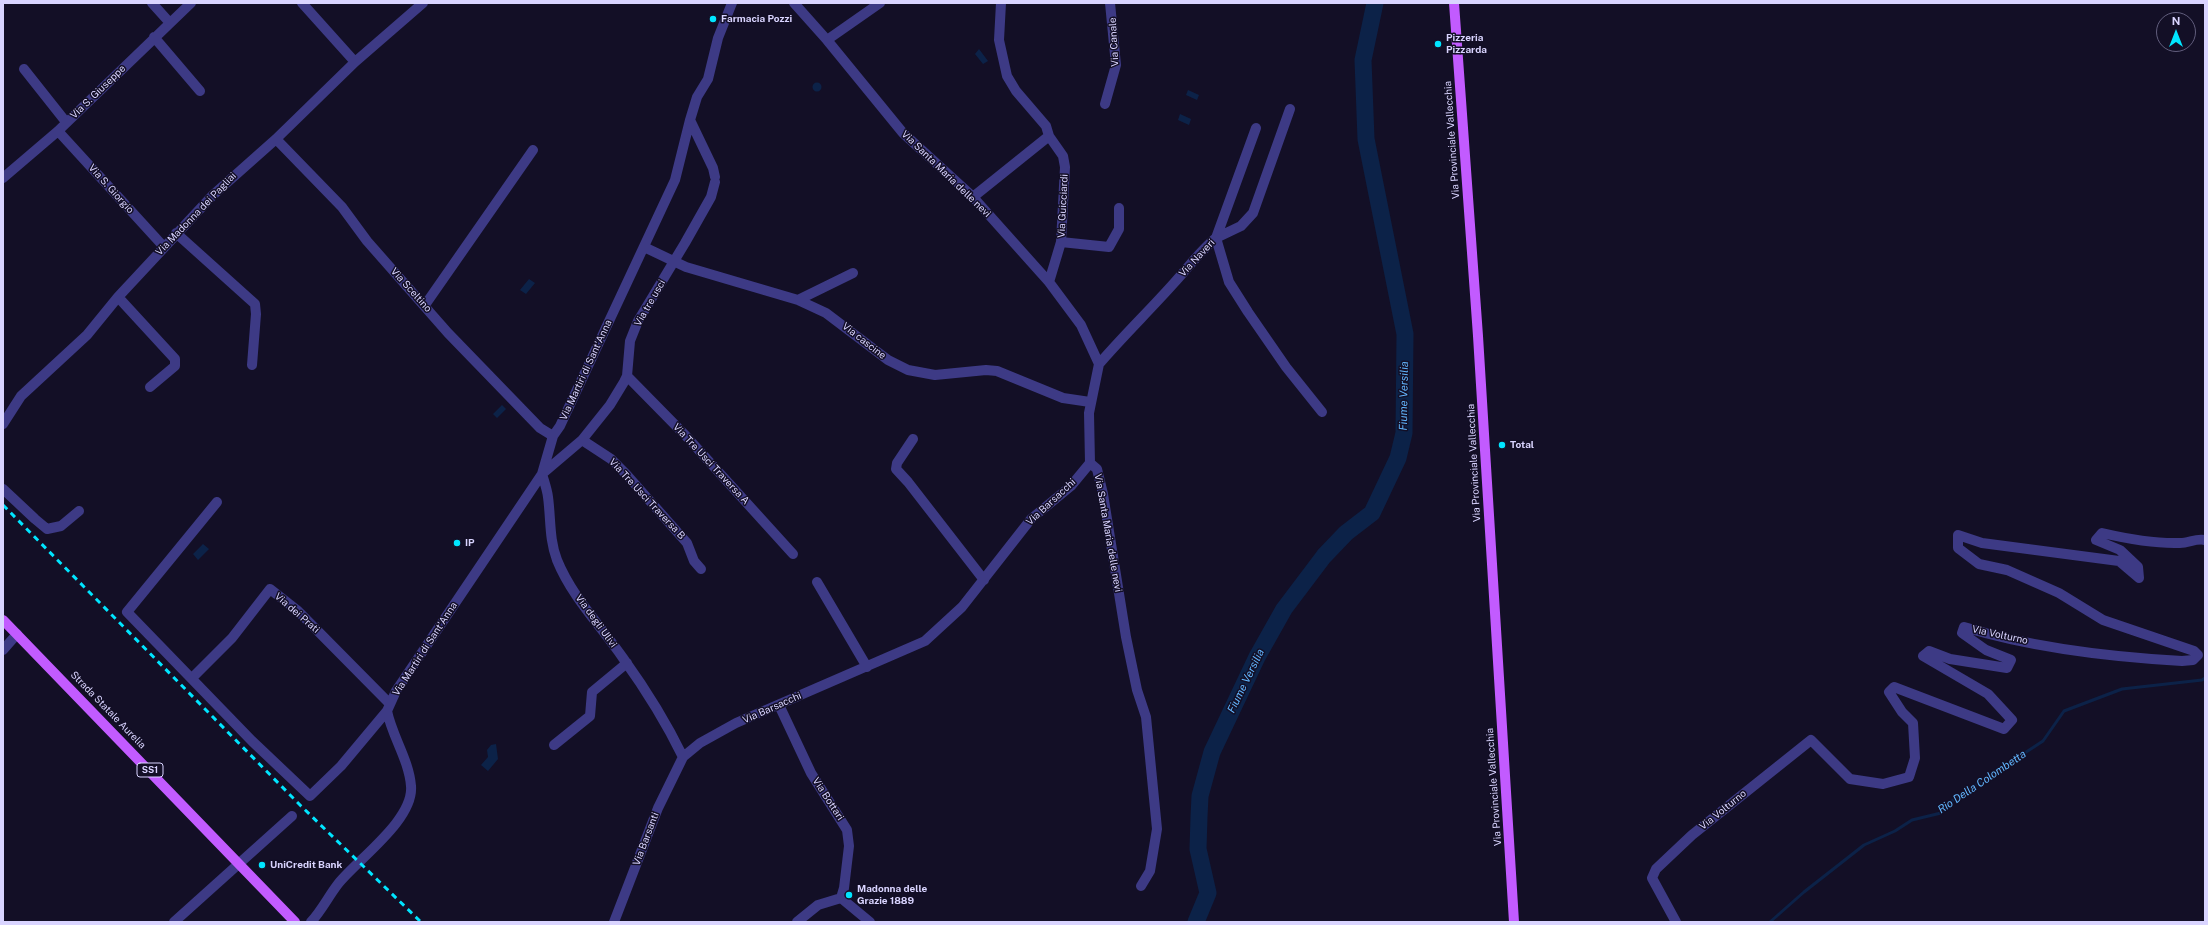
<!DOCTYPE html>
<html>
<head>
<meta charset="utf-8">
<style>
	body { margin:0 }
	#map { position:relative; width:2208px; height:925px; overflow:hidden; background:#130f26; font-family:"Public Sans",sans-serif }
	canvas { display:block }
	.frame { position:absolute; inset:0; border:4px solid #d9d4ff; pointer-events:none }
	.north { position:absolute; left:2156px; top:12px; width:40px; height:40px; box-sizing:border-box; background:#130f26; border:1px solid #625e7d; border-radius:50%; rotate:0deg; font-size:11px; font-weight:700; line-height:16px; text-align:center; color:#d9d4ff }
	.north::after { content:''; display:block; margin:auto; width:14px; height:18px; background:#00e5ff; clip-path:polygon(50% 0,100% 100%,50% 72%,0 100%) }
</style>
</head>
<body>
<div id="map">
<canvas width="2208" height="925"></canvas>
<div class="frame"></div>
<div class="north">N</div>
</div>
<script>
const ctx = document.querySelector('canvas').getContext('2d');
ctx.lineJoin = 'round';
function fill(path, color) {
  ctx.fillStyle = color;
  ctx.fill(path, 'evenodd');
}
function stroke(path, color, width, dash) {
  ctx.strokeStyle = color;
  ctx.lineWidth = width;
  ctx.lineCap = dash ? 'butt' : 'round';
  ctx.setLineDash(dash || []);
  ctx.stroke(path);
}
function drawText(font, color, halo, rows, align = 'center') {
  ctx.font = font + ' "Public Sans",sans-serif';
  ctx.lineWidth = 3;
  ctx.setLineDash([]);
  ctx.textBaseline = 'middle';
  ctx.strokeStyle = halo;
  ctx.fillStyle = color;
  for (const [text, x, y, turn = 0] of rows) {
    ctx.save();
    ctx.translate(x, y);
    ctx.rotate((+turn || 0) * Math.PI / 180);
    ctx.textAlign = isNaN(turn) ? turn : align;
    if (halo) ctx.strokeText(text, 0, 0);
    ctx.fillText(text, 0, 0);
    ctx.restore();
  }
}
fill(new Path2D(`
	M 979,49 L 988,61 L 983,64 L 975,54 Z
	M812.5 87a4.5 4.5 0 1 1 9 0a4.5 4.5 0 1 1-9 0Z
	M 1188,90 L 1199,95 L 1197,100 L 1186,95 Z
	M 1180,114 L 1191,119 L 1189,125 L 1178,120 Z
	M 529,279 L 535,283 L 526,294 L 520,290 Z
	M 502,405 L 506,409 L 497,418 L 493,414 Z
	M 203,544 L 209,549 L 198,560 L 193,554 Z
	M 496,744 L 498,759 L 488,771 L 481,765 L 488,757 L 487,750 L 491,745 Z`), '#0c2248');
stroke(new Path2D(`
	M 1770,922 L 1804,892 L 1864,845 L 1895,831 L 1912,820 L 1941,813 L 1953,800 L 2043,741 L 2064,711 L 2122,689 L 2202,680 L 2205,678`), '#0c2248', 3);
stroke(new Path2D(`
	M 1196,922 L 1208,893 L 1198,849 L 1199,817 L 1200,796 L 1212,752 L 1257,657 L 1284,609 L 1324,556 L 1346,533 L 1372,513 L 1398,458 L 1404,433 L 1405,334 L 1366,139 L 1363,60 L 1375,3`), '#0c2248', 17);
stroke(new Path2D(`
	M 152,3 L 170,23
	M 302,3 L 355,62
	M 794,3 L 827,40 L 903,133 L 973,197 L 1049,282 L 1081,325 L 1099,364 L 1089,413 L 1090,463 L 1097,469 L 1103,494 L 1126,637 L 1137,690 L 1146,717 L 1157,829 L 1150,871 L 1141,886
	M 1001,3 L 999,40 L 1007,76 L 1016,91 L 1046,126 L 1049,136 L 1063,156 L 1065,167 L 1061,242 L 1049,282
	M 154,37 L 200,91
	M 827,40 L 880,3
	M 24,69 L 66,122
	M 1105,104 L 1116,65 L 1110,3
	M 1290,109 L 1253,213 L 1241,226 L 1216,238 L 1229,282 L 1248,312 L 1286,367 L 1322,412
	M 690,120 L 713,168 L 715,177
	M 58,131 L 164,247
	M 276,139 L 342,207 L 367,241 L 448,333 L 540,428 L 553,436
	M 3,178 L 58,131 L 191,3
	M 973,197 L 1049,136
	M 176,233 L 255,304 L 256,314 L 252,365
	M 1061,242 L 1109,247 L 1119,229 L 1119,208
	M 644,247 L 686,267 L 798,300 L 826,313 L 888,360 L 908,370 L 935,375 L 986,370 L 997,371 L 1063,398 L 1090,402
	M 118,297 L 175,359 L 175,366 L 150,387
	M 798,300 L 853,273
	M 425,305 L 533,150
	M 1099,364 C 1123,336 1149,311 1174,283 C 1188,268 1200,251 1216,238 L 1256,128
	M 627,376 L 686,436 L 793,554
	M 3,424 L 21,396 L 87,335 L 118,297 L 213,195 L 276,139 L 355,62 L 423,3
	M 913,439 L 897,463 L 896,469 L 908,482 L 984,580
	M 582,440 L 611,459 L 626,474 L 687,543 L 694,561 L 701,569
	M 3,489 L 35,519 L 47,529 L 61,526 L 79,511
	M 217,502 L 127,612 L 252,741 L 310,796 L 341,766 L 387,711 L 396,691 L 542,474 L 553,436 L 560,426 L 675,180 L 690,120 L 697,97 L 708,79 L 718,38 L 732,3
	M 817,582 L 867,667
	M 3,650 L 17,634
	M 192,678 L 232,638 L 270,589 L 298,611 L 389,703
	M 779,705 L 811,773 L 847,830 L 849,846 L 844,888 L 841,898 L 818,905 L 797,922
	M 554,745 L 590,716 L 592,692 L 627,663
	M 683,757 C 666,722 646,690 623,658 C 601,626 572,597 557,560 C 549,539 551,519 548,497 C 547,489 544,481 542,474 L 582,440 L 610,405 L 624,382 L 627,376 L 630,341 L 638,321 L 685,243 L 711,197 L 715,182
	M 841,898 L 870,922
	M 174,922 L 292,816
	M 311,922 C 322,910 328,897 338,884 C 358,859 414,820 411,786 C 409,760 392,736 387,711
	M 614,922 L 658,808 L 683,757 L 700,743 L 736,723 L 925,641 L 962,607 L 1031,519 L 1071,486 L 1090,463
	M 1676,922 L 1652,878 L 1656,869 L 1692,835 L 1811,740 L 1850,779 L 1883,784 L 1909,777 L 1915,758 L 1913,723 L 1902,712 L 1889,692 L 1894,687 L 2004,729 L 2012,720 L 1988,694 L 1923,656 L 1929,651 L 1950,659 L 2007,668 L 2011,660 L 1986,650 L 1962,633 L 1964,627 C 2033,648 2111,657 2182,661 L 2193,660 L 2198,655 L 2194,651 L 2103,620 L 2059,593 L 2007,570 L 1979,564 L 1958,548 L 1958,535 L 1982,543 L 2119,561 L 2139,578 L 2138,567 L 2120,550 L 2096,540 L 2102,533 C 2128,539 2154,544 2180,543 C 2189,543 2196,538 2205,540`), '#3d3a85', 10);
stroke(new Path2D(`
	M 1454,3 L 1478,336 L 1514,922
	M 3,620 L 295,922`), '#c25bff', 10);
stroke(new Path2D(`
	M 3,505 L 301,806 L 421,922`), '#00e5ff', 3, [6, 5]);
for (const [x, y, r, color] of [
	[713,19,4,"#00e5ff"],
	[1438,44,4,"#00e5ff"],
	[1502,445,4,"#00e5ff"],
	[457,543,4,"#00e5ff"],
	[262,865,4,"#00e5ff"],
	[849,895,4,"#00e5ff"]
]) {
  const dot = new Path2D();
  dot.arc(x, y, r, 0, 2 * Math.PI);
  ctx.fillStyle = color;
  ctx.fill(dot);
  stroke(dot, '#130f26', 1.5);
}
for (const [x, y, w] of [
	[150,770,26]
]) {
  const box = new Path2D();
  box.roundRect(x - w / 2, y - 7, w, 14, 3);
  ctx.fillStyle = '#130f26';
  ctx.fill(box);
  stroke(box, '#d9d4ff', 1);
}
drawText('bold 9px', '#d9d4ff', null, [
	["SS1",150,770]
]);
drawText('bold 10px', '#d9d4ff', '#130f26', [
	["Farmacia Pozzi",721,19],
	["Pizzeria",1446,38],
	["Pizzarda",1446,50],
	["Total",1510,445],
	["IP",465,543],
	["UniCredit Bank",270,865],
	["Madonna delle",857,889],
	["Grazie 1889",857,901]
], 'left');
drawText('10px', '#d9d4ff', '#130f26', [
	["Via Canale",1114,42,-93],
	["Via S. Giuseppe",98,92,-44],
	["Via Provinciale Vallecchia",1452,140,-94],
	["Via Santa Maria delle nevi",946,174,44],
	["Via S. Giorgio",111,189,48],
	["Via Guicciardi",1063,206,-87],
	["Via Madonna dei Pagliai",196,214,-46],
	["Via Naveri",1197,258,-47],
	["Via Sceltino",411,290,48],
	["Via tre usci",650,303,-60],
	["Via cascine",864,341,38],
	["Via Martiri di Sant'Anna",586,370,-65],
	["Via Provinciale Vallecchia",1474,463,-93],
	["Via Tre Usci Traversa A",711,464,47],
	["Via Tre Usci Traversa B",647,499,47],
	["Via Barsacchi",1051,502,-43],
	["Via Santa Maria delle nevi",1108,533,80],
	["Via dei Prati",297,613,41],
	["Via degli Ulivi",596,621,54],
	["Via Volturno",2000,635,12],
	["Via Martiri di Sant'Anna",425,649,-57],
	["Via Barsacchi",772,708,-24],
	["Strada Statale Aurelia",108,710,46],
	["Via Provinciale Vallecchia",1494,787,-94],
	["Via Bottari",828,799,57],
	["Via Volturno",1723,810,-39],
	["Via Barsanti",646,839,-69]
]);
drawText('italic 11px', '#62b6ff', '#130f26', [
	["Fiume Versilia",1404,396,-89],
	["Fiume Versilia",1246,681,-64],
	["Rio Della Colombetta",1982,782,-34]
]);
</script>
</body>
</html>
